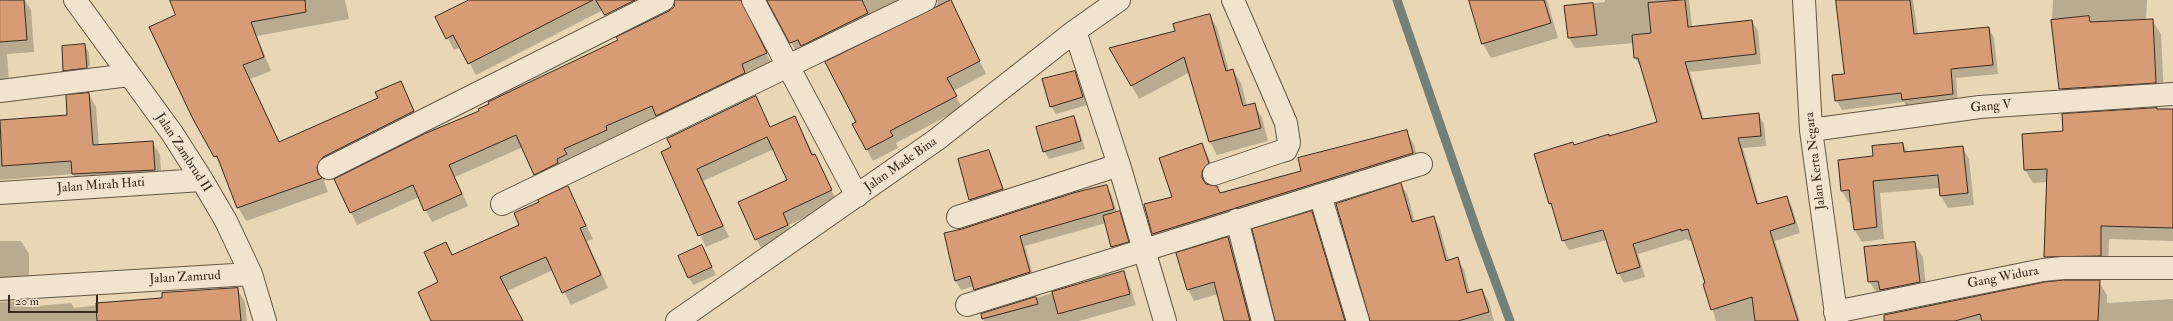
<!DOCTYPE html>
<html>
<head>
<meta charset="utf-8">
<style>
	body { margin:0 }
	#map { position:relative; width:2173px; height:321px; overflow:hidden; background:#e8d6b5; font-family:"IM FELL Double Pica",serif }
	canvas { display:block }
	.scale { position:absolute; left:8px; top:295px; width:90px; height:18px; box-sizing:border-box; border:2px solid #382b1d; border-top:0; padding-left:5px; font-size:12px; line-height:14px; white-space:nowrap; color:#382b1d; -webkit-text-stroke:3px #f0e4cf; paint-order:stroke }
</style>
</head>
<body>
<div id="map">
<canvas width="2173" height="321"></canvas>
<div class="scale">20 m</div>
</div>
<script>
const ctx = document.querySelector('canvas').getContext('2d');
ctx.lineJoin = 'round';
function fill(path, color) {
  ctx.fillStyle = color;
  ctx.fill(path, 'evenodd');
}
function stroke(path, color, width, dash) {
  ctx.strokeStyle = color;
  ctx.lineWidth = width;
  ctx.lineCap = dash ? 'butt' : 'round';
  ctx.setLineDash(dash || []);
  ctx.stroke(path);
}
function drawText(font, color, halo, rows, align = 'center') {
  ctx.font = font + ' "IM FELL Double Pica",serif';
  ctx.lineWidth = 3;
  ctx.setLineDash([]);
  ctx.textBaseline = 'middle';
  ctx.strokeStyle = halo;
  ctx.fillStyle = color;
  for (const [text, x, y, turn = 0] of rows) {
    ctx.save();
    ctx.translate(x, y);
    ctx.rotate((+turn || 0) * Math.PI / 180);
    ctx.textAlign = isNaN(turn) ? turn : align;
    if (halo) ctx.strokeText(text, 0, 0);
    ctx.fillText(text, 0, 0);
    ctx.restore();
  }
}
fill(new Path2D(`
	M 0,0 L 25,0 L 31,10 L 34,52 L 7,54 L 9,82 L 0,83 Z
	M 171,0 L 345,0 L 349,19 L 257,36 L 271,71 L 250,79 L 280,143 L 379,99 L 400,83 L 421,125 L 331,170 L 324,181 L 328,192 L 246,221 L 238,207 L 223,170 L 195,118 L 209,113 Z
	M 471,0 L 633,0 L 603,10 L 476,75 L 461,47 L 454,50 L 437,17 Z
	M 637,0 L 667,0 L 612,27 L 606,16 Z
	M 674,0 L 720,0 L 757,36 L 773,66 L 612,138 L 613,142 L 542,186 L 523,147 L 455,177 L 468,206 L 432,222 L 419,197 L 357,225 L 336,180 L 480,111 L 619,40 L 669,12 L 675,7 Z
	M 780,0 L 929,0 L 798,55 L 775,13 Z
	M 935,0 L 950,0 L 986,74 L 953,91 L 962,108 L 896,143 L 898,148 L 873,161 L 867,150 L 858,122 L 936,8 L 938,2 Z
	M 1470,0 L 1547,0 L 1558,38 L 1491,58 L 1483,44 Z
	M 1605,0 L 1689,0 L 1692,27 L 1752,21 L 1758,31 L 1761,64 L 1690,72 L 1704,120 L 1758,114 L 1764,124 L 1766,146 L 1743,148 L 1759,205 L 1786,197 L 1792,207 L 1800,233 L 1775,241 L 1800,321 L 1716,321 L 1692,240 L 1688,241 L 1687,239 L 1638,254 L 1645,277 L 1624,283 L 1618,273 L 1607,240 L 1569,250 L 1563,240 L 1574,146 L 1609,138 L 1658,122 L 1641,68 L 1635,58 L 1634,43 L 1575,48 L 1569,38 L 1566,6 L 1605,2 Z
	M 1850,0 L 1913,0 L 1918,35 L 1989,28 L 1994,38 L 1998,74 L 1956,78 L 1958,103 L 1908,109 L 1904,102 L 1842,110 L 1836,100 L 1845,75 Z
	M 2053,0 L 2147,0 L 2146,20 L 2152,20 L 2161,34 L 2164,97 L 2068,103 L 2060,89 L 2052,20 Z
	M 1209,15 L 1217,28 L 1229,71 L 1233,70 L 1241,83 L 1247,106 L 1254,104 L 1262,118 L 1268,141 L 1217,155 L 1210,142 L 1190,72 L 1139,99 L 1111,49 L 1176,31 Z
	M 85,45 L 89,53 L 90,66 L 67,69 L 67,71 L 91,68 L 91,75 L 69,78 L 64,70 Z
	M 1074,72 L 1087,105 L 1056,114 L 1051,106 Z
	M 89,94 L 96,107 L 99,146 L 152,142 L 160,155 L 162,183 L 81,187 L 73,174 L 0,180 L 0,121 L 68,116 Z
	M 755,97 L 770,128 L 795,117 L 837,202 L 789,225 L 794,237 L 763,251 L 756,239 L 789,181 L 774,149 L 703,181 L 729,237 L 706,247 L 662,152 Z
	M 2158,110 L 2173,110 L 2173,241 L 2109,239 L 2108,269 L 2053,270 L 2045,257 L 2047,182 L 2033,183 L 2025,170 L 2065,132 Z
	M 1074,117 L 1078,125 L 1085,149 L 1049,159 L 1044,151 Z
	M 1406,131 L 1414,145 L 1420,167 L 1161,247 L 1153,234 L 1145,205 L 1173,197 L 1202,144 L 1209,158 L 1216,177 L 1209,185 L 1217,187 L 1221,194 L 1302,171 Z
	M 1903,144 L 1908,153 L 1962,147 L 1969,159 L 1974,205 L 1948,208 L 1941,196 L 1940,188 L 1880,193 L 1884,239 L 1862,242 L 1854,229 L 1851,203 L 1849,203 L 1842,191 L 1875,156 Z
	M 989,151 L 1007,198 L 975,208 L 970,200 L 959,160 Z
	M 1401,184 L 1408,196 L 1415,223 L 1434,217 L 1440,229 L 1449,261 L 1457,258 L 1464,270 L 1470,293 L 1482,290 L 1489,302 L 1494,321 L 1371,321 Z
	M 1106,186 L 1112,196 L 1117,213 L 1119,212 L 1124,220 L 1132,250 L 1117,255 L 1112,247 L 1106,223 L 1025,246 L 1035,282 L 981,299 L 974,286 L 961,290 L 955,280 L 962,230 Z
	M 568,187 L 593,239 L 587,241 L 608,288 L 571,305 L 553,270 L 507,291 L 522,321 L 433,321 L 446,243 L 453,256 L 520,225 L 540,203 Z
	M 1311,212 L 1318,224 L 1347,321 L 1276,321 Z
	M 1228,238 L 1235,250 L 1253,321 L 1225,321 L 1218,294 L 1194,301 L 1188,289 Z
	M 0,241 L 21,241 L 29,254 L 29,288 L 0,293 Z
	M 1914,243 L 1923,257 L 1927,296 L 1878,295 L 1869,281 Z
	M 702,246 L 716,275 L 693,285 L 689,277 Z
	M 1123,272 L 1129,283 L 1136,305 L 1079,321 L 984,321 L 983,319 L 982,314 Z
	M 2099,282 L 2107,295 L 2107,303 L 2173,299 L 2173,321 L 1888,321 Z
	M 237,289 L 245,302 L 247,321 L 0,321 L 0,302 L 21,301 L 25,307 L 71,303 L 74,308 Z`), '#0003');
stroke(new Path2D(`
	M 1397,0 L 1479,237 L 1510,321`), '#737f79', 9);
const building = new Path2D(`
	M 0,0 L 24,0 L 27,40 L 0,42 Z
	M 170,0 L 305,0 L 306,12 L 251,22 L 264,57 L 243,65 L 279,142 L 378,98 L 375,92 L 401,81 L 414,111 L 323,157 L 317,167 L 318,173 L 322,178 L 237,208 L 217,156 L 214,157 L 193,119 L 149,27 L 175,15 Z
	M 469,0 L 593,0 L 468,64 L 453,35 L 446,39 L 435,17 Z
	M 596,0 L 635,0 L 605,15 Z
	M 675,0 L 741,0 L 767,53 L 742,64 L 745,73 L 656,116 L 652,106 L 606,126 L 607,130 L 564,149 L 567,154 L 557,159 L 558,163 L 534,175 L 516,135 L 449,165 L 462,194 L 424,211 L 413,185 L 350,213 L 334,179 L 424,134 L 479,111 L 478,109 L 489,104 L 488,102 L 618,40 L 616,37 L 669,11 L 674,7 Z
	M 767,0 L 862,0 L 868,13 L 801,46 L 798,40 L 790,43 Z
	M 951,0 L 980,61 L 947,78 L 957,96 L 890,131 L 893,136 L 866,150 L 852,124 L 856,122 L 825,62 Z
	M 1469,0 L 1544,0 L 1551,23 L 1482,44 Z
	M 1685,0 L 1688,27 L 1752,20 L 1756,54 L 1685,62 L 1702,119 L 1759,113 L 1761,136 L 1738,138 L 1757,204 L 1787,196 L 1795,223 L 1770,231 L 1798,321 L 1755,321 L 1752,297 L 1711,310 L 1703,284 L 1705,283 L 1688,229 L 1681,231 L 1681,229 L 1633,244 L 1640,267 L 1617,274 L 1603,230 L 1562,241 L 1551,203 L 1549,204 L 1534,154 L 1573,142 L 1574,145 L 1609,134 L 1609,136 L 1657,122 L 1638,58 L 1634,58 L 1632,35 L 1651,33 L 1648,3 Z
	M 1836,0 L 1910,0 L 1914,34 L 1989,27 L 1993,65 L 1951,69 L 1953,94 L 1902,100 L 1901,93 L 1835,101 L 1832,75 L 1844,74 Z
	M 1593,3 L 1597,35 L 1568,38 L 1564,6 Z
	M 1210,14 L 1226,71 L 1233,69 L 1243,106 L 1255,103 L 1261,128 L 1209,142 L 1184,57 L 1131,86 L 1109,48 L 1175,31 L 1173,24 Z
	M 2089,16 L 2090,22 L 2153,19 L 2156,83 L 2059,89 L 2051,20 Z
	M 85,44 L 87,68 L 63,71 L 62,46 Z
	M 1075,71 L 1083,97 L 1050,107 L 1042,79 Z
	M 89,93 L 93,145 L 153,141 L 155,170 L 72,174 L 71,161 L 2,166 L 0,120 L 67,115 L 66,95 Z
	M 756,96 L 770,127 L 795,116 L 812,155 L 815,154 L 832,190 L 783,213 L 788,225 L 755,240 L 738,202 L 787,180 L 767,137 L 697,169 L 723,226 L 698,236 L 661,152 L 671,147 L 667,139 Z
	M 2157,108 L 2157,109 L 2173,109 L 2173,228 L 2101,226 L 2101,256 L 2044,257 L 2047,169 L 2024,170 L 2022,134 L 2063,131 L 2062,114 Z
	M 1074,116 L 1081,141 L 1043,152 L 1036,127 Z
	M 1407,130 L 1413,153 L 1152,234 L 1144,204 L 1172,197 L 1159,158 L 1202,143 L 1209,163 L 1202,171 L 1202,178 L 1206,184 L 1217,186 L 1220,193 L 1301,171 L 1298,158 Z
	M 1903,143 L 1904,152 L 1963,146 L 1968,193 L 1940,196 L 1938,175 L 1873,181 L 1877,227 L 1854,230 L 1849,190 L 1841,191 L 1838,160 L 1873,156 L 1872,146 Z
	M 989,150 L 1003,189 L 969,200 L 958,159 Z
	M 1401,183 L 1412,222 L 1434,216 L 1446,261 L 1458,257 L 1467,293 L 1482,289 L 1489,312 L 1458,321 L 1370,321 L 1336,204 Z
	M 1107,185 L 1114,209 L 1020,236 L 1030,272 L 974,290 L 970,276 L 955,281 L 944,233 L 962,229 L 1073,193 Z
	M 568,186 L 586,226 L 580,228 L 601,275 L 562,293 L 546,257 L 500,277 L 523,321 L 431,321 L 418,292 L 438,282 L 424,252 L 446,242 L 452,255 L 519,225 L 514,213 L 539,202 L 538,200 Z
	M 1120,211 L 1129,242 L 1111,247 L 1103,216 Z
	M 1312,211 L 1345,321 L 1275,321 L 1252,229 Z
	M 1228,237 L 1250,321 L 1224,321 L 1214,282 L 1187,290 L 1176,253 Z
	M 1915,242 L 1920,282 L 1880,290 L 1878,281 L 1868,282 L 1864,247 Z
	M 702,245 L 712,267 L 688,278 L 678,256 Z
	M 1124,271 L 1130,294 L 1058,314 L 1052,292 Z
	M 2064,280 L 2100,280 L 2098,321 L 1982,321 L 1980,314 L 1955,321 L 1884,321 L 1884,315 L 2045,282 Z
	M 238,288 L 241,321 L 97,321 L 96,303 L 162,298 L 162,293 Z
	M 1036,297 L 1038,304 L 982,319 L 981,314 Z`);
fill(building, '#d79b76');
stroke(building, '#382b1d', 1);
const minor = new Path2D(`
	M 75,0 L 172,133 L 202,180 L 226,221 L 251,274 L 265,321
	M 753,0 L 857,196
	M 1804,0 L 1811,130 L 1837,321
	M 1075,31 L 1119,165 L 1165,321
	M 0,91 L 129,75
	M 1811,130 L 1980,107 L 2173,94
	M 329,168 L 663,0
	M 1214,174 L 1282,151 L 1286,150 L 1289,143 L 1286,123 L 1233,0
	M 0,193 L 202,180
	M 1320,195 L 1358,321
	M 502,204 L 925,0
	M 958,217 L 1119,165
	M 1237,220 L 1263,321
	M 0,289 L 251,274
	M 967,305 L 1421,164
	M 1835,312 L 2043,270 L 2063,268 L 2173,268
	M 677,321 L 936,140 L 1075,31 L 1119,0`);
stroke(minor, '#645643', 24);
stroke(minor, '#f0e4cf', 22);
drawText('13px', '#382b1d', '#f0e4cf', [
	["Gang V",1991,107,-5],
	["Jalan Zambrud II",183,153,57],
	["Jalan Kerta Negara",1816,161,-97],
	["Jalan Made Bina",901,165,-35],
	["Jalan Mirah Hati",101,186,-4],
	["Jalan Zamrud",185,278,-3],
	["Gang Widura",2003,278,-11]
]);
</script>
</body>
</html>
